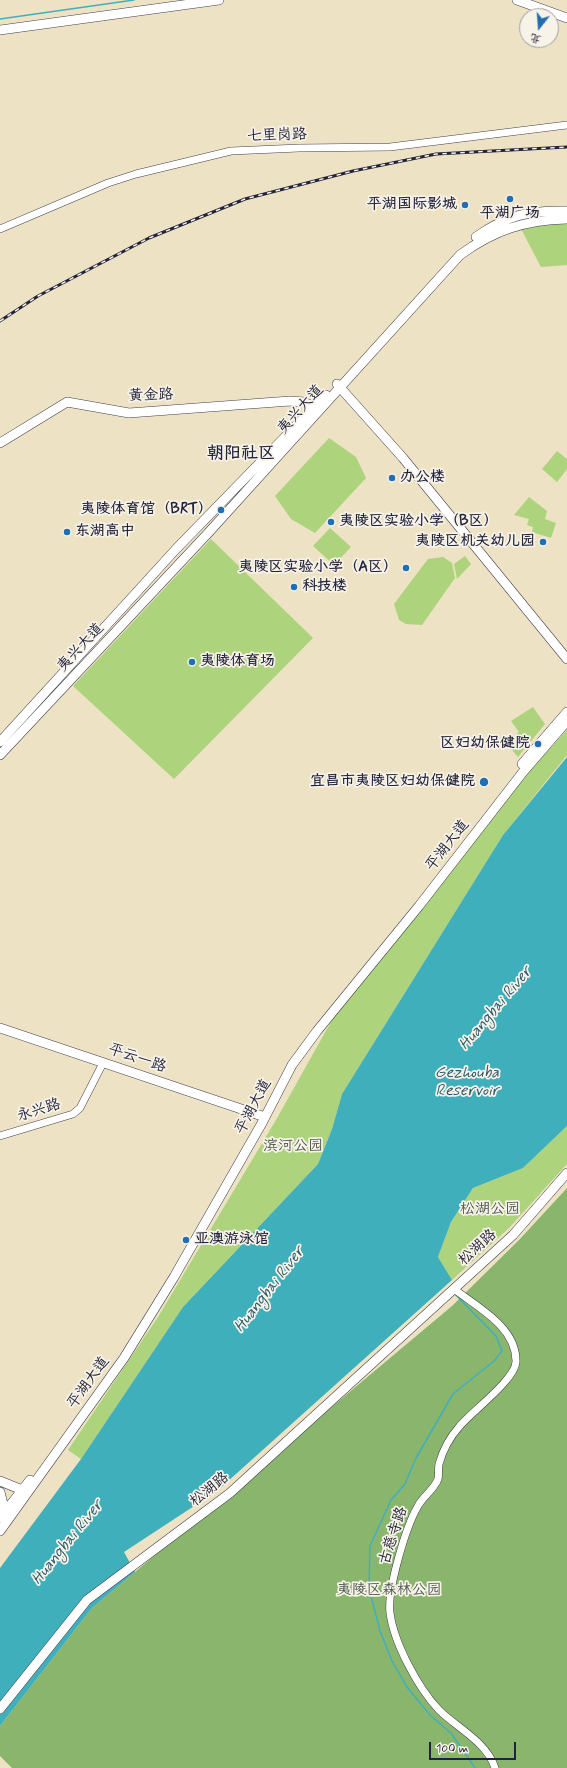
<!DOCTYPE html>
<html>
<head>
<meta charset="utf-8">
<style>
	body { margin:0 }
	#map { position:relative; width:567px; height:1768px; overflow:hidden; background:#ede2c3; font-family:Mynerve,"LXGW WenKai TC",sans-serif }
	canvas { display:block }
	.north { position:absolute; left:519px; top:8px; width:40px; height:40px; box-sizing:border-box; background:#f7f3e8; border:1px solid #a29fa3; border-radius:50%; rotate:197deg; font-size:11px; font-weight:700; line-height:16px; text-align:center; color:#22223b }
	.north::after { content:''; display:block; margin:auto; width:14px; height:18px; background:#1f6fb2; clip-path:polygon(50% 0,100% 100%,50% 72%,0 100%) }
	.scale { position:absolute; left:429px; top:1742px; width:87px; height:18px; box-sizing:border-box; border:2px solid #22223b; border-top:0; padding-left:5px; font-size:12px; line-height:14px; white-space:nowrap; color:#22223b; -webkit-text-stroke:3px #f7f3e8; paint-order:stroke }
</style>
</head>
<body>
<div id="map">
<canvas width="567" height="1768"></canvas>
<div class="north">北</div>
<div class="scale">100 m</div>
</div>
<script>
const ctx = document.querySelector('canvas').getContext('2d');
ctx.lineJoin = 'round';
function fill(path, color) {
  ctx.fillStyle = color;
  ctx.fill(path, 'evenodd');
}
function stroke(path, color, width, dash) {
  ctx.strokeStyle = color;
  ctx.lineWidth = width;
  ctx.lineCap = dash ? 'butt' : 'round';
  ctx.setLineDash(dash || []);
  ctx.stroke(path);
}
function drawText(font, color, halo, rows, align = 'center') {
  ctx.font = font + ' Mynerve,"LXGW WenKai TC",sans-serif';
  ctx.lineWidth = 3.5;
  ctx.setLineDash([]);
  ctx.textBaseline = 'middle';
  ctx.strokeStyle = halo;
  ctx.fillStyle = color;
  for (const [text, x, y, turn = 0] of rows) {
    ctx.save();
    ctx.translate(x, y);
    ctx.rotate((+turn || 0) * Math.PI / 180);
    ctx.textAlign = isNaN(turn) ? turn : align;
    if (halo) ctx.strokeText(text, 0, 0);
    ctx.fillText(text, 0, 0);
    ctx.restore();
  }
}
fill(new Path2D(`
	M 567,222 L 567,265 L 541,267 L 520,227 Z
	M 329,438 L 356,457 L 366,478 L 315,533 L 291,519 L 275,496 Z
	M 557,451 L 567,459 L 567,469 L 557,482 L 542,469 Z
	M 529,497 L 547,511 L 545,519 L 556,523 L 551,538 L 532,532 L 533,527 L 527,525 L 529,519 L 514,515 Z
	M 330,528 L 351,547 L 334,565 L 313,546 Z
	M 211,539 L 313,638 L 174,779 L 73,686 Z
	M 465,556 L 471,564 L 457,579 L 454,564 Z
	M 443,557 L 452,563 L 455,578 L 422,625 L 406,624 L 399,620 L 394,604 L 428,559 Z
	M 533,707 L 545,724 L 518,757 L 506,743 L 519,732 L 511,721 Z
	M 567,730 L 567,755 L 503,835 L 342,1094 L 332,1129 L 318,1164 L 183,1307 L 81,1459 L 68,1450 L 158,1317 L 276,1120 L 337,1011 L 526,775 Z
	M 567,1126 L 567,1164 L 509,1228 L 452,1280 L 438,1257 L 451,1222 L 473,1188 L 523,1168 Z`), '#add37d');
fill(new Path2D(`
	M 567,1188 L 567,1768 L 12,1768 L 0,1756 L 0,1726 L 92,1608 L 452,1306 L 519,1240 Z`), '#8ab56c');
fill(new Path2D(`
	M 567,757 L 567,1126 L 523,1168 L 473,1188 L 451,1222 L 438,1257 L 452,1280 L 217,1491 L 124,1552 L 135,1572 L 92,1608 L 0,1726 L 0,1568 L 81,1459 L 183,1307 L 318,1164 L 332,1129 L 342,1094 L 503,835 Z`), '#40afbc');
stroke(new Path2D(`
	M 0,19 L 134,0
	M 454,1293 L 496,1336 L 502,1351 L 494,1361 L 453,1394 L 416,1458 L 405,1484 L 391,1500 L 370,1546 L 369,1588 L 380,1631 L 392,1661 L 407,1687 L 430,1715 L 451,1733 L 475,1768`), '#40afbc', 1.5);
const minor = new Path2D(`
	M 0,229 L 108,183 L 136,174 L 231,151 L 299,148 L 390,147 L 567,125
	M 0,1136 L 73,1114 L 80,1108 L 103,1063
	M 454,1289 C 477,1307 517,1327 516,1362 C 515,1380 471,1412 459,1427 C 449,1438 443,1450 439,1464 C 438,1469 439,1475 438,1479 C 434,1490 423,1496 418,1506 C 406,1526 387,1590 390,1613 C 394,1643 418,1688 439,1710 C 457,1728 487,1742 495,1768`);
const major = new Path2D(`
	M 517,0 L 567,18
	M 0,30 L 219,0
	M 476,237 C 507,215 530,210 567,211
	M 337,384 L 403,458 L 567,659
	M 0,443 L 67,402 L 129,413 L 290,401 L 304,402 L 314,407
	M 0,742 L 177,548 L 326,395
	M 0,755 L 210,531 L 460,255 C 494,230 525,220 567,219
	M 522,764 L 567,712
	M 0,1028 L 265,1117
	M 0,1481 L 27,1492
	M 0,1492 L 3,1504 L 0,1515
	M 0,1518 L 30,1480
	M 0,1531 L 124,1358 L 174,1277 L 262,1123 L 292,1065 L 317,1031 L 419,906 L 523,772 L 567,721
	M 0,1709 L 87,1600 L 230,1493 L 513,1235 L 567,1173`);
stroke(minor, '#403f4f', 8);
stroke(major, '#403f4f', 10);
stroke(minor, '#fff', 7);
stroke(major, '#fff', 9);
const rail = new Path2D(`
	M 0,321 L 38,296 L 149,238 L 245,199 L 353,171 L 436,154 L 567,147`);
stroke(rail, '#22223b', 3);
stroke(rail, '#f7f3e8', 1.5, [4.5]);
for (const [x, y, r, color] of [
	[510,199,4,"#1f6fb2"],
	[465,205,4,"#1f6fb2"],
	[392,478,4,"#1f6fb2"],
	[221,510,4,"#1f6fb2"],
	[331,522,4,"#1f6fb2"],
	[67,532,4,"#1f6fb2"],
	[543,542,4,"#1f6fb2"],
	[406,568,4,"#1f6fb2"],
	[294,587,4,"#1f6fb2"],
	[192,662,4,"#1f6fb2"],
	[538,744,4,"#1f6fb2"],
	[484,782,5,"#1f6fb2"],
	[186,1240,4,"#1f6fb2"]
]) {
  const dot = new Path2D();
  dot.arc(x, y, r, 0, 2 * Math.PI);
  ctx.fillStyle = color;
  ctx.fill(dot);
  stroke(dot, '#f7f3e8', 1.5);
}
drawText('15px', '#22223b', '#f7f3e8', [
	["七里岗路",277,136,-2],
	["黄金路",151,396,-2],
	["夷兴大道",301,410,-48],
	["夷兴大道",81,648,-47],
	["平湖大道",448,846,-52],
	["平云一路",137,1059,19],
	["平湖大道",254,1107,-62],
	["永兴路",39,1111,-17],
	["松湖路",478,1248,-42],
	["平湖大道",89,1383,-54],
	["松湖路",210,1490,-39],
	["古慈寺路",394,1536,-72]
]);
drawText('bold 15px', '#22223b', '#f7f3e8', [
	["平湖国际影城",457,205],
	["平湖广场",510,214,"center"],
	["办公楼",400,478,"left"],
	["夷陵体育馆（BRT）",213,510],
	["夷陵区实验小学（B区）",339,522,"left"],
	["东湖高中",75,532,"left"],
	["夷陵区机关幼儿园",535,542],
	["夷陵区实验小学（A区）",398,568],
	["科技楼",302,587,"left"],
	["夷陵体育场",200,662,"left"],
	["区妇幼保健院",530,744],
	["宜昌市夷陵区妇幼保健院",475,782],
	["亚澳游泳馆",194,1240,"left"]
], 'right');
drawText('15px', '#4c574f', '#f7f3e8', [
	["滨河公园",293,1147],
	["松湖公园",490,1210],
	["夷陵区森林公园",389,1591]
]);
drawText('italic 16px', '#2e5a6f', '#f7f3e8', [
	["Huangbai River",496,1009,-50],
	["Gezhouba",467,1074],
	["Reservoir",467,1092],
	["Huangbai River",270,1290,-52],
	["Huangbai River",68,1543,-51]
]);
drawText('bold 17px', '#22223b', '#f7f3e8', [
	["朝阳社区",241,454]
]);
</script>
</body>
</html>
